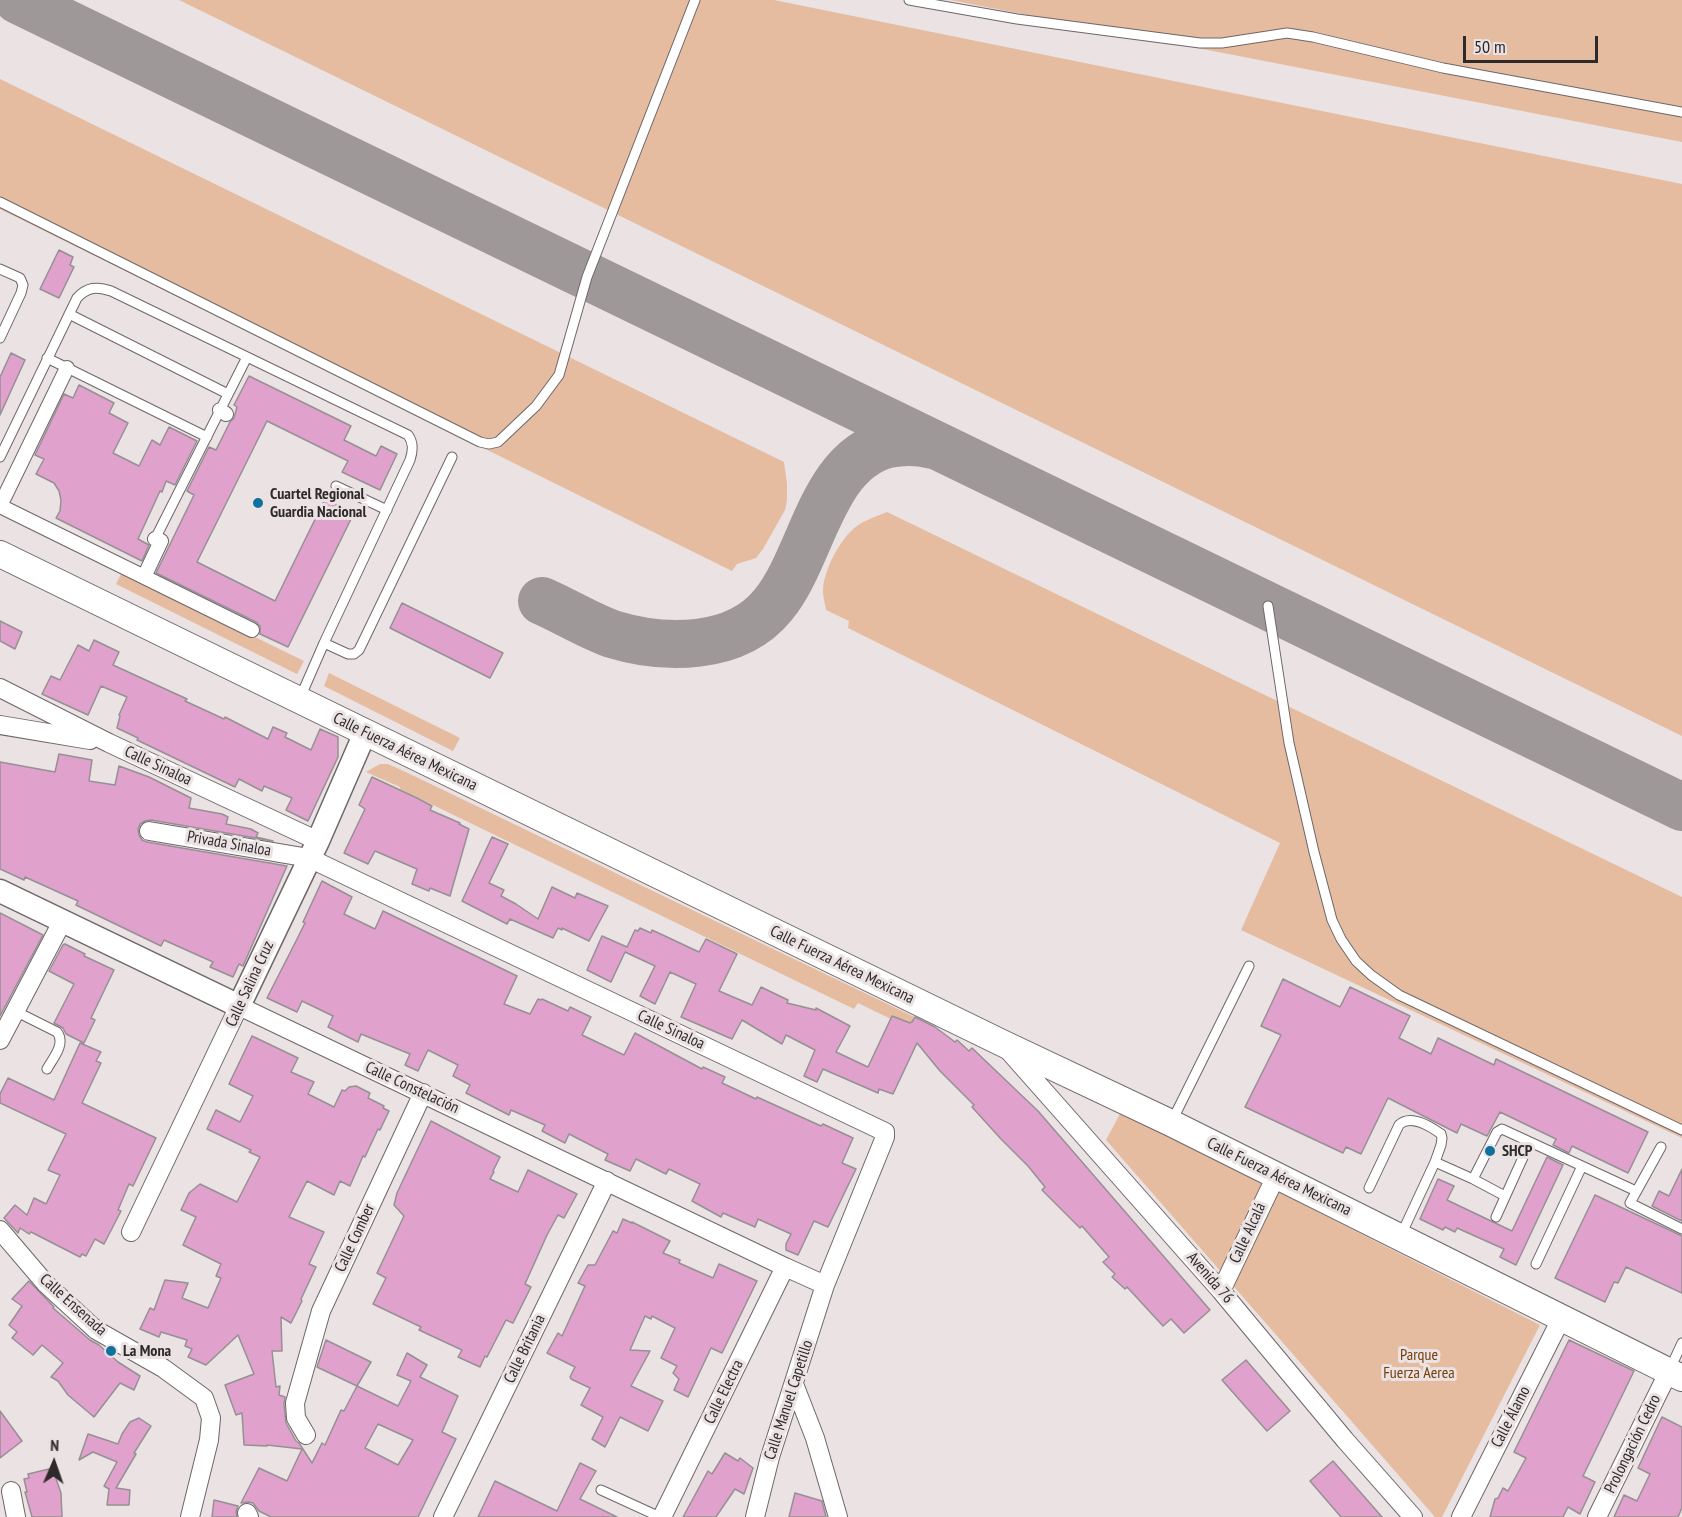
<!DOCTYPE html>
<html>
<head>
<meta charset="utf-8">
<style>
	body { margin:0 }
	#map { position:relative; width:1682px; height:1517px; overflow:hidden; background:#eae2e3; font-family:"PT Sans Narrow",sans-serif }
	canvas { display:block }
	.north { position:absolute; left:24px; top:1433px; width:60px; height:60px; -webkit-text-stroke:4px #eae2e3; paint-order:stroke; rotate:2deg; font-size:16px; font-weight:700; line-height:24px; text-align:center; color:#2e2a2b }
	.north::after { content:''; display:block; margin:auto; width:21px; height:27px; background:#2e2a2b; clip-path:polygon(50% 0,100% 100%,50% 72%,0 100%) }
	.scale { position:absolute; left:1463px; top:36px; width:135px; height:27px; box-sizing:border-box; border:3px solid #2e2a2b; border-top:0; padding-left:8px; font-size:18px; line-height:21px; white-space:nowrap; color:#2e2a2b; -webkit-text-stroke:4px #eae2e3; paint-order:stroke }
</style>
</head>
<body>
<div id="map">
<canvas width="1682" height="1517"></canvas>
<div class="north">N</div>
<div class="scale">50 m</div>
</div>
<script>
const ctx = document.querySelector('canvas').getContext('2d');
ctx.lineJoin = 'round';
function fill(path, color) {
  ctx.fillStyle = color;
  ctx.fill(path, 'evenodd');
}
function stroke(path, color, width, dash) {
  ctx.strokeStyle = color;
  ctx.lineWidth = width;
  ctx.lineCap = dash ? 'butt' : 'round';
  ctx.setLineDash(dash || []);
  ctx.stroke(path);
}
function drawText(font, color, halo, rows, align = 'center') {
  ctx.font = font + ' "PT Sans Narrow",sans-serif';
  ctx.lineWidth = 6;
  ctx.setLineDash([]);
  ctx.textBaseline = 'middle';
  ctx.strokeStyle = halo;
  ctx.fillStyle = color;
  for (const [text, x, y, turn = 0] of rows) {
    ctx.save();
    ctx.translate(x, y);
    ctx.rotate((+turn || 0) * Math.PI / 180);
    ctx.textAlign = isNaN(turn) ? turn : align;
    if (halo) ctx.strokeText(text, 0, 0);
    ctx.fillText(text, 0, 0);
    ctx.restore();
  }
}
fill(new Path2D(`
	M 179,0 L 774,0 L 1682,184 L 1682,736 Z
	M 950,0 L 1682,0 L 1682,142 Z
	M 0,79 L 784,462 L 787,484 L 787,500 L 785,510 L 763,549 L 756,558 L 737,564 L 732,571 L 0,209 Z
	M 887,512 L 1682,897 L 1682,1138 L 1241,930 L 1280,843 L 848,628 L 849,621 L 826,610 C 825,604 823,597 823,591 C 823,571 841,537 857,526 C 865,520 878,516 887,512 Z
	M 122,572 L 304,661 L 297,674 L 116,584 Z
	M 329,673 L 460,738 L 453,751 L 324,686 Z
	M 380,764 L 388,764 L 410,774 L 927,1023 L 922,1034 L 858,1003 L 854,1009 L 400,789 L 400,787 L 366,772 Z
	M 1121,1112 L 1540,1325 L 1442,1517 L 1435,1517 L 1106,1140 Z`), '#e5bca0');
stroke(new Path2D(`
	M 18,0 L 1682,807
	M 542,601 C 565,611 589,626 612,634 C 664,650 736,651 773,605 C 813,557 820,461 888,444 C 903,441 918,441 933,445`), '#9e9898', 48);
const building = new Path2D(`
	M 59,250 L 73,257 L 70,265 L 74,267 L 59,298 L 40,289 Z
	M 11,353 L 25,360 L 0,415 L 0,377 Z
	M 249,376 L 351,426 L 344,440 L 376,456 L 381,446 L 397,454 L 380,490 L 342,472 L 348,461 L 267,421 L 197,562 L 275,601 L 325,499 L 354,513 L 288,647 L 260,634 L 260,626 L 256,622 L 156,573 L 194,495 L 187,491 L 209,447 L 216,450 L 230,422 L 234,418 L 237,407 L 234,405 Z
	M 79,385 L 114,403 L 109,413 L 128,423 L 113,453 L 139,466 L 152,440 L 160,445 L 169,427 L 197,441 L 175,485 L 166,481 L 162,492 L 160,491 L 138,539 L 149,545 L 142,561 L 56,518 L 60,511 L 61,500 L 59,491 L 54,483 L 36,474 L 44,459 L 35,455 L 64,394 L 73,398 Z
	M 402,603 L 503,653 L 490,678 L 390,628 Z
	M 0,621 L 22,632 L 15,649 L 0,641 Z
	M 94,640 L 119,652 L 113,665 L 187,699 L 185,701 L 224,719 L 225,717 L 268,739 L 273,727 L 287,733 L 285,737 L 311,750 L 320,729 L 338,737 L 338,757 L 308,821 L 286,810 L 292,798 L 264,786 L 262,791 L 239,779 L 235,787 L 137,740 L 138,738 L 117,728 L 120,716 L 119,715 L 127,697 L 101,686 L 88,715 L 42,694 L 51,676 L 60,680 L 78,645 L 89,651 Z
	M 59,754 L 92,760 L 89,781 L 115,785 L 119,766 L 149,777 L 191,798 L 189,808 L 222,814 L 228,817 L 226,824 L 251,829 L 258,833 L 256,837 L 273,841 L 151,820 L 145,821 L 140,824 L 138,829 L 139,835 L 142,840 L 147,842 L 287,866 L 243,966 L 239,964 L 233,977 L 210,967 L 213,962 L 164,940 L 161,946 L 76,905 L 78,901 L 25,877 L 24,880 L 0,869 L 0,762 L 55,772 Z
	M 372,777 L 417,798 L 432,806 L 430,810 L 460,823 L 459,824 L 469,829 L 450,896 L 430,888 L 429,891 L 412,884 L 417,869 L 375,851 L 368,864 L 344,853 L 365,809 L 359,805 Z
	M 492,837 L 508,844 L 489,883 L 504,890 L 501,896 L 516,904 L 538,919 L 552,887 L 575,898 L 577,893 L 608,906 L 589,941 L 562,928 L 562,930 L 558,928 L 553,938 L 510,919 L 507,924 L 462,901 Z
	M 322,881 L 352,897 L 344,914 L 375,929 L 383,911 L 517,976 L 504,1004 L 530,1014 L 538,999 L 541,1000 L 542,999 L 568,1011 L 570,1007 L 591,1017 L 582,1035 L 624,1055 L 635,1033 L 702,1069 L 703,1067 L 725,1077 L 722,1083 L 737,1090 L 756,1099 L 757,1097 L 821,1126 L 823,1124 L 853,1138 L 842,1163 L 856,1169 L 828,1227 L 814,1221 L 798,1255 L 786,1250 L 786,1244 L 791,1234 L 758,1219 L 755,1227 L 723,1213 L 721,1217 L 692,1201 L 700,1184 L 669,1169 L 666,1174 L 636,1159 L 630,1171 L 605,1160 L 608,1154 L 569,1134 L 565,1143 L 542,1131 L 545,1125 L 511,1110 L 509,1115 L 466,1093 L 470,1085 L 453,1076 L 458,1065 L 428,1050 L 418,1071 L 405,1065 L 410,1054 L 361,1034 L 358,1042 L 328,1027 L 333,1016 L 302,1001 L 297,1012 L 267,998 L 296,941 L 305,923 L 303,922 Z
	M 0,913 L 43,935 L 0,1016 Z
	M 640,928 L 651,933 L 652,930 L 699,952 L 706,939 L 737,954 L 719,991 L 752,1005 L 761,987 L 788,1000 L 787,1003 L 816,1010 L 816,1008 L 850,1026 L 836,1052 L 868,1067 L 892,1016 L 910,1023 L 911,1022 L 912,1022 L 915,1017 L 935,1027 L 955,1042 L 957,1040 L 969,1051 L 972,1048 L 1038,1111 L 1210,1310 L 1184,1333 L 1171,1319 L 1163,1326 L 1127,1287 L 1125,1289 L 1112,1277 L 1115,1274 L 1103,1262 L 1109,1257 L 1082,1226 L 1080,1228 L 1042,1190 L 1045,1187 L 1028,1166 L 1001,1139 L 972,1107 L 974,1105 L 940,1071 L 917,1043 L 893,1094 L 879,1089 L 878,1093 L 823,1069 L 817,1082 L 804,1076 L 815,1050 L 786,1035 L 782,1044 L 742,1020 L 732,1039 L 681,1017 L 696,984 L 670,972 L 655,1004 L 640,996 L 655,966 L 625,952 L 611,982 L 587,970 L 602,936 L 627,947 L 635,930 L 638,931 Z
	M 65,944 L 85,954 L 84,956 L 114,970 L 91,1018 L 95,1020 L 84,1043 L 66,1034 L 63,1028 L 54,1023 L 74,984 L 49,971 L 63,945 Z
	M 1283,979 L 1340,1007 L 1350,987 L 1410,1016 L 1399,1038 L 1431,1054 L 1438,1038 L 1494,1065 L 1496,1059 L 1648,1132 L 1628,1173 L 1572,1146 L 1569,1153 L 1553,1145 L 1556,1139 L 1500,1112 L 1487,1136 L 1461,1124 L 1457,1133 L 1388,1098 L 1361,1154 L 1346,1147 L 1343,1153 L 1245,1107 L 1281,1035 L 1261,1026 Z
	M 252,1036 L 298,1058 L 291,1072 L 314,1082 L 308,1094 L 334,1107 L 342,1090 L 345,1091 L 349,1087 L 356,1086 L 370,1093 L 368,1098 L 384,1106 L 383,1108 L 389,1111 L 380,1130 L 378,1129 L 365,1157 L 363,1156 L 350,1186 L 340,1181 L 334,1195 L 307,1181 L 289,1217 L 324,1232 L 309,1264 L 316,1267 L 301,1299 L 302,1301 L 291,1323 L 281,1317 L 282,1351 L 272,1351 L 276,1387 L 280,1386 L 279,1395 L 285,1397 L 284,1404 L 286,1423 L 296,1441 L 299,1443 L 312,1463 L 322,1443 L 325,1445 L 341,1410 L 344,1411 L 357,1386 L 398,1406 L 411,1381 L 397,1375 L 407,1353 L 427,1365 L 420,1377 L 458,1396 L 442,1432 L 456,1439 L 418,1517 L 271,1517 L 259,1511 L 253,1503 L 248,1502 L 241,1503 L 259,1468 L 287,1481 L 302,1449 L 267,1445 L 267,1446 L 244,1445 L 242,1413 L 236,1415 L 225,1385 L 254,1374 L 238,1335 L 206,1365 L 188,1357 L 192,1349 L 185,1346 L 187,1340 L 161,1332 L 159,1337 L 140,1329 L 150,1308 L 154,1310 L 165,1280 L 188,1283 L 182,1298 L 208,1308 L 221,1278 L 216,1276 L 221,1264 L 183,1245 L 196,1217 L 181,1210 L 189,1193 L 200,1184 L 237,1202 L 260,1157 L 249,1152 L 251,1150 L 207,1129 L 216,1110 L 240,1122 L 253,1096 L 229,1084 ZM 378,1424 L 413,1440 L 398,1465 L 365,1448 Z
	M 80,1043 L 101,1052 L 96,1061 L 101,1063 L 82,1103 L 156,1138 L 133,1186 L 129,1184 L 118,1210 L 121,1211 L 104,1244 L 95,1239 L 86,1256 L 82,1254 L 80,1257 L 31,1232 L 29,1234 L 20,1228 L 18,1233 L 4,1218 L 15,1205 L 27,1215 L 34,1198 L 46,1204 L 60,1175 L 48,1170 L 66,1134 L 0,1103 L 0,1094 L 8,1078 L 54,1100 Z
	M 431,1121 L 500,1157 L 493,1171 L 494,1172 L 490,1179 L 518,1192 L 528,1170 L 577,1194 L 564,1218 L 558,1215 L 547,1235 L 525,1284 L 531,1287 L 513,1323 L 506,1320 L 487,1357 L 485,1356 L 480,1367 L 458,1357 L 462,1350 L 419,1330 L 421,1327 L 373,1304 L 386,1278 L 377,1273 L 404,1216 L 394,1205 L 397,1193 Z
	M 1547,1157 L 1563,1165 L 1516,1265 L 1500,1257 L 1504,1249 L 1457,1228 L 1455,1232 L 1445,1227 L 1443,1230 L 1420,1219 L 1438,1179 L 1454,1186 L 1447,1200 L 1512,1231 Z
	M 1682,1169 L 1682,1221 L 1652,1206 L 1659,1191 L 1669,1196 Z
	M 1595,1195 L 1682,1236 L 1682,1293 L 1626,1267 L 1618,1283 L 1614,1282 L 1605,1302 L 1555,1278 Z
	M 623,1219 L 632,1223 L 632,1222 L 670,1241 L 663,1253 L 680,1260 L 679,1263 L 713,1278 L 719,1264 L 757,1281 L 722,1353 L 711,1348 L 688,1397 L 674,1390 L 679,1379 L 673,1373 L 677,1366 L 661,1358 L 675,1328 L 652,1316 L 651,1319 L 645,1316 L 630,1350 L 650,1351 L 631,1386 L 663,1401 L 648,1431 L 620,1417 L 605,1447 L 592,1439 L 603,1417 L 581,1405 L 590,1388 L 571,1379 L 570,1377 L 575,1367 L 547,1353 L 558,1333 L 562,1336 L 585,1286 L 578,1283 L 588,1265 L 595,1265 L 613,1231 L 617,1233 Z
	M 29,1281 L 54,1307 L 53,1308 L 90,1340 L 99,1345 L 118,1362 L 140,1376 L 134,1390 L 120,1383 L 94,1417 L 68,1395 L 58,1381 L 51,1377 L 63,1363 L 42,1345 L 33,1355 L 12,1338 L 17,1332 L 9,1325 L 22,1306 L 12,1299 Z
	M 326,1340 L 371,1362 L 357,1386 L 317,1367 Z
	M 1569,1340 L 1634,1371 L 1583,1476 L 1595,1482 L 1580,1514 L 1568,1507 L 1563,1517 L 1490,1517 L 1495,1499 L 1498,1498 L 1503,1488 L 1508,1491 L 1526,1458 L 1514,1452 Z
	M 1246,1360 L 1290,1411 L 1267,1431 L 1222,1380 Z
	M 0,1411 L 22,1441 L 0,1458 Z
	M 1662,1417 L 1682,1427 L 1682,1508 L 1678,1517 L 1614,1517 L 1624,1495 L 1637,1501 L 1650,1474 L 1638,1468 Z
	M 139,1418 L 151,1426 L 134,1453 L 136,1454 L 116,1488 L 130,1490 L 129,1505 L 107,1505 L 109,1489 L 104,1486 L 117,1462 L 93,1452 L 79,1460 L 88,1434 L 118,1444 L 122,1434 L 130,1422 Z
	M 725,1453 L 738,1461 L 740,1458 L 753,1468 L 744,1494 L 735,1489 L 716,1517 L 683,1517 L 708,1471 L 712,1474 Z
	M 1333,1461 L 1382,1517 L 1341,1517 L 1310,1481 Z
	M 580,1463 L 596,1471 L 580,1499 L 617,1517 L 478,1517 L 495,1481 L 557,1511 Z
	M 49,1469 L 50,1472 L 54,1473 L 61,1493 L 62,1517 L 32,1517 L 25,1492 L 27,1492 L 24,1479 L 29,1478 L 28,1474 Z
	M 795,1493 L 822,1501 L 826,1517 L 789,1517 Z
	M 214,1500 L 238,1506 L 236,1512 L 237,1517 L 212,1517 Z`);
fill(building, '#e0a1cc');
stroke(building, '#969094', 1.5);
const service = new Path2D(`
	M 909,0 L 1017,19 L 1200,43 L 1222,43 L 1287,33 L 1313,37 L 1443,68 L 1682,112
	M 0,202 L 480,442 L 489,444 L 498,442 L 536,406 L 559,375 L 587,277 L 695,0
	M 0,269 L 20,278 L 23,285 L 21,293 L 0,338
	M 69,314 L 228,394
	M 47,358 L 207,437
	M 0,457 L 77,298 C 87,287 97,286 111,291 L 408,435 C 414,443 413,451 410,460 L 324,643 L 300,698
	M 336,486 L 387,510
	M 155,539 L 247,357
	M 1268,606 L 1289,743 L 1314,852 L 1332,920 L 1341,939 L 1356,961 L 1371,975 L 1399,995 L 1682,1130
	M 324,643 L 348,654 L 354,654 L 359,650 L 452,457
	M 15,1011 L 57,1032 C 66,1044 53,1058 47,1069
	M 1172,1121 L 1249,966
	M 1661,1147 L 1630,1203 L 1682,1229
	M 1435,1162 L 1473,1179
	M 1369,1188 L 1399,1125 C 1410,1114 1430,1126 1441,1134 L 1442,1138 L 1441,1145 L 1435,1162 L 1401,1235
	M 1505,1196 L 1473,1179 L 1497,1132 L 1502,1129 L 1636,1191
	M 1496,1217 L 1530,1142
	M 1536,1264 L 1582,1166
	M 1670,1369 L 1682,1343
	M 601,1490 L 660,1517`);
const pedestrian = new Path2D(`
	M 220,410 L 226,414
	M 0,506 L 252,630
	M 0,506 L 67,368
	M 144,577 L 161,541 L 155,539`);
const minor = new Path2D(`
	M 0,688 L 109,743 L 318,841
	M 0,725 L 90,740
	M 149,831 L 309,858 L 885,1132 L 885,1137 L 825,1285 L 770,1457 L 755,1517
	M 0,1040 L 62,922
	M 1007,1049 L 1221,1291 L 1345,1440 L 1413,1517
	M 0,1230 L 46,1284 L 96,1330 L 163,1368 L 204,1398 L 211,1418 L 209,1440 L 190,1517
	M 131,1232 L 239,1006 L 785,1267 L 825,1285
	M 1221,1291 L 1276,1176
	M 794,1384 L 815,1438 L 838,1517
	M 306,1435 L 296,1418 L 295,1403 L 321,1311 L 423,1093
	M 11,1491 L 16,1517
	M 247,1513 L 249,1517
	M 443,1517 L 607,1181
	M 662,1517 L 785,1267
	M 1461,1517 L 1562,1317
	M 1597,1517 L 1669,1371`);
const tertiary = new Path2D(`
	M 0,891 L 239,1006 L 318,841 L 365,733`);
const secondary = new Path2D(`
	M 0,554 L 1002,1043 L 1171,1123 L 1682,1378`);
stroke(service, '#6e6668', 11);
stroke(pedestrian, '#6e6668', 16);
stroke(minor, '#6e6668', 20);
stroke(tertiary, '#6e6668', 25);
stroke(secondary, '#6e6668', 28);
stroke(service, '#fff', 9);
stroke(pedestrian, '#fff', 14);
stroke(minor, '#fff', 18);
stroke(tertiary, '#fff', 22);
stroke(secondary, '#fff', 26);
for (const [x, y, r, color] of [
	[258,503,6,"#0f719e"],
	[1490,1151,6,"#0f719e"],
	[111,1351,6,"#0f719e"]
]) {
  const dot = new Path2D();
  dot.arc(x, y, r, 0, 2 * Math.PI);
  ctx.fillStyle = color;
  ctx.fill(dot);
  stroke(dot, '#eae2e3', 2);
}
drawText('bold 16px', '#2e2a2b', '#eae2e3', [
	["Cuartel Regional",270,494],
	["Guardia Nacional",270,512],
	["SHCP",1502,1151],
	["La Mona",123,1351]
], 'left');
drawText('16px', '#2e2a2b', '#eae2e3', [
	["Calle Fuerza Aérea Mexicana",405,752,26],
	["Calle Sinaloa",158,766,25],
	["Privada Sinaloa",229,844,10],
	["Calle Fuerza Aérea Mexicana",842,965,26],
	["Calle Salina Cruz",250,984,-65],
	["Calle Sinaloa",671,1030,25],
	["Calle Constelación",412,1088,25],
	["Calle Fuerza Aérea Mexicana",1279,1177,26],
	["Calle Alcalá",1248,1233,-65],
	["Calle Comber",355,1238,-65],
	["Avenida 76",1210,1278,49],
	["Calle Ensenada",73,1305,42],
	["Calle Britania",525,1349,-64],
	["Calle Electra",724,1392,-64],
	["Calle Manuel Capetillo",789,1400,-72],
	["Calle Álamo",1511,1417,-63],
	["Prolongación Cedro",1633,1444,-64]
]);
drawText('16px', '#753d08', '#eae2e3', [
	["Parque",1419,1355],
	["Fuerza Aerea",1419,1373]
]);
</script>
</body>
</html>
